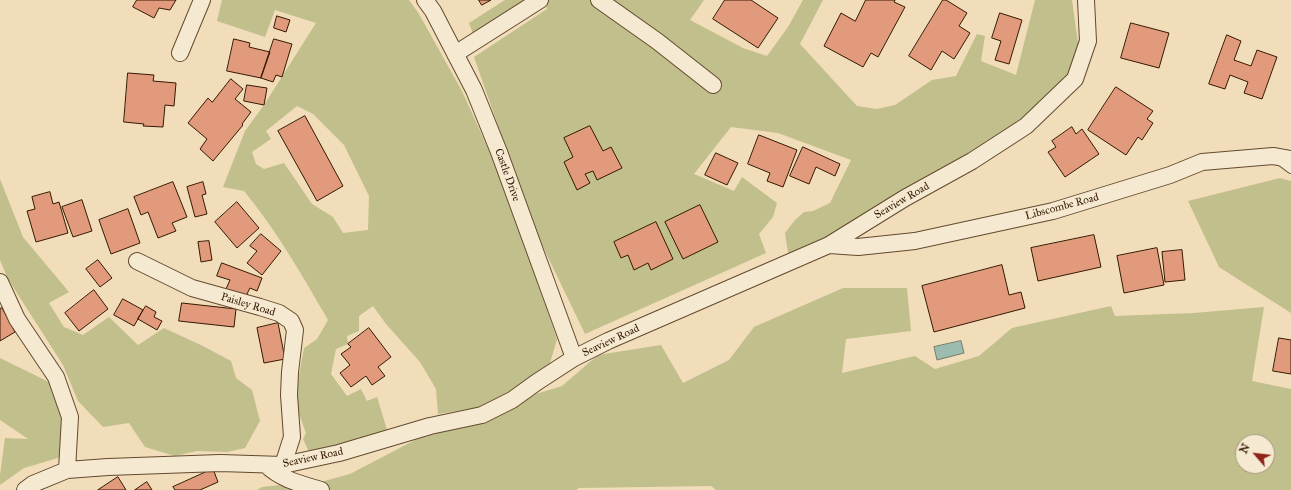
<!DOCTYPE html>
<html>
<head>
<meta charset="utf-8">
<style>
	body { margin:0 }
	#map { position:relative; width:1291px; height:490px; overflow:hidden; background:#f1ddba; font-family:"IM FELL Great Primer",serif }
	canvas { display:block }
	.north { position:absolute; left:1235px; top:434px; width:40px; height:40px; box-sizing:border-box; background:#f6e9d2; border:1px solid #a8967e; border-radius:50%; rotate:298deg; font-size:11px; font-weight:700; line-height:16px; text-align:center; color:#341900 }
	.north::after { content:''; display:block; margin:auto; width:14px; height:18px; background:#8f2418; clip-path:polygon(50% 0,100% 100%,50% 72%,0 100%) }
</style>
</head>
<body>
<div id="map">
<canvas width="1291" height="490"></canvas>
<div class="north">N</div>
</div>
<script>
const ctx = document.querySelector('canvas').getContext('2d');
ctx.lineJoin = 'round';
function fill(path, color) {
  ctx.fillStyle = color;
  ctx.fill(path, 'evenodd');
}
function stroke(path, color, width, dash) {
  ctx.strokeStyle = color;
  ctx.lineWidth = width;
  ctx.lineCap = dash ? 'butt' : 'round';
  ctx.setLineDash(dash || []);
  ctx.stroke(path);
}
function drawText(font, color, halo, rows, align = 'center') {
  ctx.font = font + ' "IM FELL Great Primer",serif';
  ctx.lineWidth = 3;
  ctx.setLineDash([]);
  ctx.textBaseline = 'middle';
  ctx.strokeStyle = halo;
  ctx.fillStyle = color;
  for (const [text, x, y, turn = 0] of rows) {
    ctx.save();
    ctx.translate(x, y);
    ctx.rotate((+turn || 0) * Math.PI / 180);
    ctx.textAlign = isNaN(turn) ? turn : align;
    if (halo) ctx.strokeText(text, 0, 0);
    ctx.fillText(text, 0, 0);
    ctx.restore();
  }
}
fill(new Path2D(`
	M 222,0 L 409,0 L 419,14 L 462,91 L 500,175 L 557,339 L 550,363 L 488,406 L 438,414 L 436,389 L 420,362 L 386,324 L 373,306 L 359,316 L 359,331 L 347,336 L 348,344 L 336,349 L 331,374 L 347,396 L 361,389 L 367,401 L 377,397 L 388,433 L 310,454 L 303,439 L 306,433 L 298,411 L 296,392 L 304,348 L 317,339 L 328,320 C 302,275 277,231 244,191 L 223,187 L 245,131 L 264,105 L 316,23 L 275,10 L 265,37 L 217,21 ZM 297,106 L 313,114 L 344,145 L 369,196 L 368,230 L 343,233 L 333,217 L 312,204 L 284,163 L 264,169 L 256,164 L 252,152 L 271,139 L 266,131 Z
	M 505,0 L 525,0 L 473,34 L 469,23 Z
	M 544,0 L 704,0 L 690,20 L 743,48 L 767,56 L 788,27 L 803,0 L 823,0 L 800,44 L 857,106 L 877,109 L 895,105 L 932,80 L 956,76 L 977,34 L 985,36 L 981,61 L 1016,75 L 1035,0 L 1072,0 L 1080,57 L 1045,106 L 955,161 L 839,236 L 789,259 L 785,233 L 795,220 L 804,212 L 813,211 L 830,203 L 851,160 L 778,133 L 731,127 L 694,174 L 734,191 L 742,177 L 777,203 L 773,217 L 759,234 L 766,253 L 585,334 L 533,226 L 474,57 L 547,9 Z
	M 1280,178 L 1291,181 L 1291,313 L 1219,267 L 1188,201 Z
	M 0,179 L 23,237 L 69,292 L 49,303 L 64,327 L 83,335 L 109,317 L 138,345 L 164,328 L 203,346 L 231,361 L 236,378 L 252,390 L 260,421 L 245,448 L 227,452 L 197,451 L 175,456 L 145,447 L 129,423 L 103,427 L 78,401 L 63,365 L 8,279 L 0,260 Z
	M 843,288 L 907,288 L 911,331 L 846,339 L 842,373 L 915,356 L 935,369 L 979,356 L 1012,328 L 1111,306 L 1115,316 L 1194,313 L 1264,307 L 1252,381 L 1291,389 L 1291,490 L 716,490 L 711,486 L 579,488 L 576,490 L 257,490 L 262,487 L 280,485 L 291,490 L 350,474 L 417,439 L 482,421 L 536,394 L 562,386 L 598,355 L 661,345 L 683,383 L 729,360 L 754,327 ZM 1243,442 L 1267,442 L 1267,466 L 1243,466 Z
	M 0,358 L 53,384 L 69,412 L 68,455 L 24,468 L 0,485 L 0,475 L 5,438 L 28,439 L 0,420 Z`), '#c1bf8b');
const water = new Path2D(`
	M 961,341 L 964,353 L 937,360 L 934,347 Z`);
fill(water, '#9bbcaf');
stroke(water, '#727b69', 1);
const building = new Path2D(`
	M 137,0 L 176,0 L 170,10 L 159,8 L 154,18 L 133,7 Z
	M 479,0 L 491,0 L 482,5 Z
	M 725,0 L 751,0 L 778,18 L 758,48 L 713,19 Z
	M 866,0 L 895,0 L 894,2 L 905,7 L 878,57 L 871,53 L 863,67 L 824,46 L 841,13 L 855,21 Z
	M 943,0 L 946,0 L 967,13 L 959,26 L 970,33 L 954,59 L 942,51 L 931,70 L 909,56 Z
	M 1000,13 L 1022,20 L 1009,64 L 995,60 L 1001,41 L 992,38 Z
	M 277,16 L 290,20 L 286,32 L 274,28 Z
	M 1131,23 L 1169,33 L 1159,68 L 1121,58 Z
	M 1227,35 L 1241,41 L 1234,60 L 1251,66 L 1257,50 L 1277,57 L 1262,99 L 1244,93 L 1248,82 L 1230,75 L 1225,89 L 1209,84 Z
	M 234,39 L 250,43 L 249,47 L 270,52 L 261,78 L 227,71 Z
	M 274,39 L 292,44 L 282,77 L 276,75 L 273,82 L 261,78 Z
	M 128,73 L 154,75 L 153,81 L 176,83 L 174,106 L 165,105 L 163,127 L 143,126 L 144,124 L 124,122 Z
	M 231,79 L 243,89 L 235,99 L 251,112 L 242,124 L 243,125 L 213,161 L 200,149 L 207,139 L 188,123 L 208,98 L 212,102 Z
	M 247,85 L 267,88 L 264,105 L 244,101 Z
	M 1116,87 L 1153,111 L 1147,119 L 1153,123 L 1142,140 L 1138,137 L 1126,155 L 1088,130 Z
	M 305,116 L 343,186 L 317,201 L 278,131 Z
	M 590,126 L 603,151 L 611,147 L 622,168 L 597,180 L 593,171 L 585,174 L 590,183 L 577,190 L 564,162 L 573,157 L 564,138 Z
	M 1072,127 L 1076,134 L 1082,129 L 1099,154 L 1065,177 L 1048,152 L 1056,147 L 1052,141 Z
	M 759,135 L 797,150 L 783,187 L 767,181 L 770,173 L 748,164 Z
	M 803,147 L 840,164 L 835,176 L 816,167 L 809,184 L 790,176 Z
	M 716,153 L 738,163 L 727,185 L 705,175 Z
	M 173,182 L 187,217 L 172,223 L 176,231 L 158,238 L 148,212 L 141,215 L 134,197 Z
	M 203,182 L 206,194 L 202,195 L 207,214 L 195,217 L 187,187 Z
	M 50,192 L 53,204 L 59,202 L 68,233 L 36,242 L 27,211 L 35,209 L 32,197 Z
	M 82,200 L 92,231 L 73,237 L 62,207 Z
	M 237,202 L 259,228 L 237,248 L 215,222 Z
	M 700,205 L 718,242 L 683,259 L 665,222 Z
	M 128,209 L 140,243 L 111,254 L 99,220 Z
	M 656,222 L 673,259 L 651,270 L 648,263 L 634,270 L 628,255 L 621,258 L 614,242 Z
	M 261,234 L 281,251 L 262,275 L 247,263 L 257,251 L 250,246 Z
	M 1094,235 L 1101,267 L 1038,281 L 1031,248 Z
	M 209,241 L 212,260 L 201,262 L 198,242 Z
	M 1157,248 L 1164,285 L 1124,293 L 1117,256 Z
	M 1182,250 L 1185,280 L 1165,282 L 1162,252 Z
	M 98,260 L 112,278 L 100,287 L 86,269 Z
	M 222,263 L 262,278 L 257,291 L 250,288 L 246,296 L 226,289 L 230,280 L 217,276 Z
	M 1002,265 L 1009,295 L 1021,292 L 1025,308 L 934,332 L 922,286 Z
	M 94,290 L 108,309 L 79,331 L 65,313 Z
	M 123,299 L 143,310 L 134,326 L 114,315 Z
	M 182,303 L 236,309 L 234,327 L 179,321 Z
	M 146,306 L 156,312 L 154,317 L 162,321 L 157,330 L 138,319 Z
	M 2,308 L 15,332 L 0,341 L 0,309 Z
	M 278,323 L 285,359 L 264,363 L 257,328 Z
	M 369,328 L 391,357 L 378,367 L 385,376 L 372,385 L 366,376 L 351,387 L 340,373 L 350,365 L 341,354 L 351,347 L 348,344 Z
	M 1279,338 L 1291,340 L 1291,374 L 1273,371 Z
	M 213,469 L 218,482 L 200,490 L 175,490 L 173,487 Z
	M 118,477 L 126,490 L 98,490 Z
	M 147,482 L 152,490 L 135,490 Z`);
fill(building, '#e19a7b');
stroke(building, '#341900', 1);
const lane = new Path2D(`
	M 1279,160 L 1291,169`);
const street = new Path2D(`
	M 425,0 L 433,11 L 474,90 L 499,152 L 574,358
	M 599,0 L 657,41 L 713,85
	M 180,53 L 202,0
	M 455,54 L 540,0
	M 829,245 L 858,247 L 915,241 L 1053,211 L 1170,175 L 1202,162 L 1273,156 L 1291,159
	M 137,261 L 192,288 L 260,307 L 279,313 L 291,321 L 295,330 L 290,372 L 289,395 L 292,437 L 283,465
	M 0,282 L 17,319 L 56,377 L 70,417 L 67,470
	M 266,465 C 282,480 301,484 321,490
	M 25,490 L 33,484 L 67,470 L 108,467 L 220,463 L 283,465 L 339,453 L 430,426 L 482,415 L 512,400 L 537,382 L 574,358 L 608,341 L 829,245 L 905,198 L 972,161 L 1026,126 L 1075,79 L 1088,41 L 1086,0`);
stroke(lane, '#634a2e', 10);
stroke(street, '#634a2e', 18);
stroke(lane, '#f6e9d2', 8);
stroke(street, '#f6e9d2', 16);
drawText('11px', '#341900', '#f6e9d2', [
	["Castle Drive",507,175,70],
	["Seaview Road",902,201,-30],
	["Libscombe Road",1062,207,-15],
	["Paisley Road",248,305,17],
	["Seaview Road",611,341,-25],
	["Seaview Road",313,458,-12]
]);
</script>
</body>
</html>
